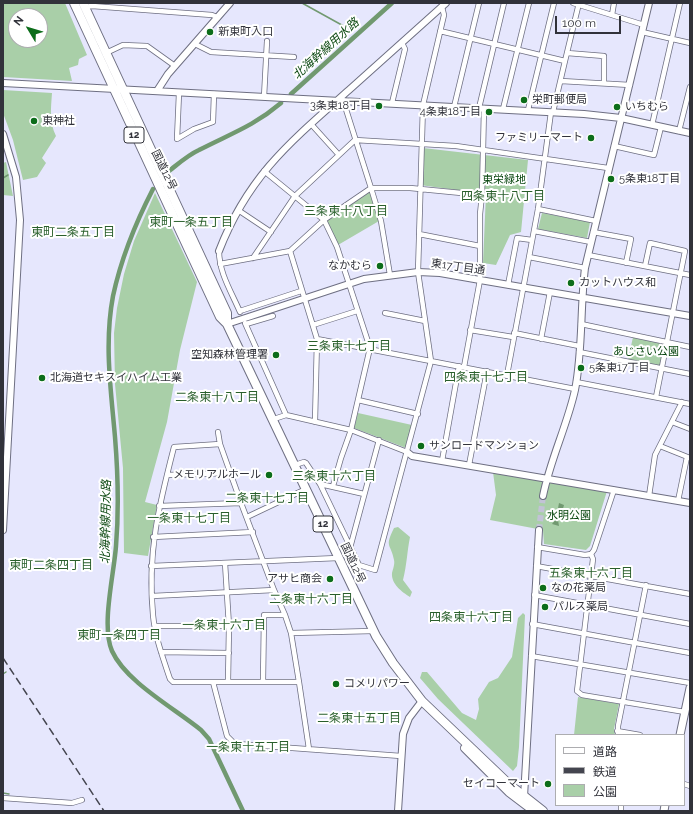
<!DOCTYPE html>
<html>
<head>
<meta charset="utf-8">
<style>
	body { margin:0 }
	#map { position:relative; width:693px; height:814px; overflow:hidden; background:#e6e7fd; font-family:Raleway,"Noto Sans JP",sans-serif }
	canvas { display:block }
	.frame { position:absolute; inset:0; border:4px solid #31323a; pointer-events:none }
	.legend { position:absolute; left:555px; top:734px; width:130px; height:72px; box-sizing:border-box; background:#fff; border:1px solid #adadb0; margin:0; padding:5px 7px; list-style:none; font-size:12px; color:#31323a }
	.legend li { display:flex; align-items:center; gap:8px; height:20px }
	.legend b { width:20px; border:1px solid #adadb0 }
	.north { position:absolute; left:8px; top:8px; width:40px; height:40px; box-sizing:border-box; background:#fff; border:1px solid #adadb0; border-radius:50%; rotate:308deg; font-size:11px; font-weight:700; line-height:16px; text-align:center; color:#31323a }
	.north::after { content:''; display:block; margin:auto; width:14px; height:18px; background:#0c6d1a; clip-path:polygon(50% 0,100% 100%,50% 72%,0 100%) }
	.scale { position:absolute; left:555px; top:16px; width:66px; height:18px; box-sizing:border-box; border:2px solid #31323a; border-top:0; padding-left:5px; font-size:12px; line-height:14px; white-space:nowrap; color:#31323a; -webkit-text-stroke:3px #fff; paint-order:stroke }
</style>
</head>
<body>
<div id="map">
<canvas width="693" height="814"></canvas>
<div class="frame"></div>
<ul class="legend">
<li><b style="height:5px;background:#fff"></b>道路</li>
<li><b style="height:5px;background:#44454f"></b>鉄道</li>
<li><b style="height:11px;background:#a9cfa8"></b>公園</li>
</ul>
<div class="north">N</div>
<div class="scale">100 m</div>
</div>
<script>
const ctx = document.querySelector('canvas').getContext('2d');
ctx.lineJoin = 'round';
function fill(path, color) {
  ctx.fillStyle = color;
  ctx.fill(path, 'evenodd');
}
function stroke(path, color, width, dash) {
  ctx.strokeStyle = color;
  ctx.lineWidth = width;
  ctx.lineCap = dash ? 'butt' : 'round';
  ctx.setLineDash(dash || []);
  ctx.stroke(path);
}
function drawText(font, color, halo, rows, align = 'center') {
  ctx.font = font + ' Raleway,"Noto Sans JP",sans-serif';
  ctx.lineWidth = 4;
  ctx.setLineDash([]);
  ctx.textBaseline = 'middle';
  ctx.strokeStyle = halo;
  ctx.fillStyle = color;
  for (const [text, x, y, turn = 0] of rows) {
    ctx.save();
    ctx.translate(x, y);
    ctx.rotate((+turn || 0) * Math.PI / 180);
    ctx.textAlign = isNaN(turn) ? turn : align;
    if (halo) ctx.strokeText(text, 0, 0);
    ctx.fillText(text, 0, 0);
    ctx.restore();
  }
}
fill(new Path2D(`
	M 3,3 L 65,3 L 87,55 L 79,59 L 78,65 L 69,68 L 72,81 L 3,77 ZM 16,16 L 40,16 L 40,40 L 16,40 Z
	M 3,90 L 52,93 C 51,108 49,122 56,136 L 42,158 L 46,163 L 37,177 L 23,180 L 13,140 L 3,113 Z
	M 423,148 L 528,160 L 521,232 L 510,235 L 496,265 L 483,263 L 486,194 L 420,185 Z
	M 6,162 L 13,196 L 3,195 L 3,163 Z
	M 370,191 L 379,221 L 338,245 L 326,220 Z
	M 155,193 L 197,282 L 180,350 L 167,422 L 145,502 L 157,505 L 148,556 L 124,553 L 123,468 L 115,384 L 114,333 L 117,308 L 124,274 L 134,241 Z
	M 542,213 L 590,222 L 587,238 L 538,229 Z
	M 633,337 L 664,344 L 660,366 L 628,360 Z
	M 358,413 L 412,425 L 406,448 L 354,428 Z
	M 493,472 L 607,491 L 590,546 L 586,550 L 544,544 L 543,530 L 490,520 L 496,495 Z
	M 398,527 L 410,537 C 407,552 407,564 403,580 L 412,592 L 410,597 C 402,592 391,584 392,573 C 393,569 395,564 394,560 C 391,543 384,548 394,528 Z
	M 523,613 L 525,615 L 519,747 L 517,766 L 513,771 L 438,699 L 420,678 L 422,672 L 427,672 L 462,713 L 476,720 L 479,709 L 478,699 L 489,682 L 498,678 L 512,657 L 518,618 Z
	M 578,697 L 619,704 L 614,729 L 615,735 L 574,735 Z`), '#a9cfa8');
fill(new Path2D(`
	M 559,503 L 564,505 L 562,512 L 560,512 L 558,520 L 559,526 L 552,524 L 556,519 Z`), '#719970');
stroke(new Path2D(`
	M 302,3 L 349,29
	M 3,178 L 8,175
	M 3,674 L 6,672
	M 3,793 L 9,794`), '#719970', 1.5);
stroke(new Path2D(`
	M 291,94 L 392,3
	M 169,171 C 178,164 188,155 199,150 C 230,134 254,126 281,103
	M 153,189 C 136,222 121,259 113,296 C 104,344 111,390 115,437 C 118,474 119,510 116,546 C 114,574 101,626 112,651 C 126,682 174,708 201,730 L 209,739 L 243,811`), '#719970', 4.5);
stroke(new Path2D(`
	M 539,530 L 543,496`), '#c2c3d6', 6, [6, 3]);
const minor = new Path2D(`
	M 573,3 L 644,25
	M 84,7 L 92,6 L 212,15 L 217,17
	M 612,15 L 614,3
	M 440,31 L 565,61 L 579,3
	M 642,32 L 690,43
	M 195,44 L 211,52 L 294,57
	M 106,53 L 123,45 L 147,46 L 175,66
	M 567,53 L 604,56 L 604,83
	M 561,81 L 630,85
	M 179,93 L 177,139 L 194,129 L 213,122 L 214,94
	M 264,97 L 267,41
	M 392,103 L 405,49 L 402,43
	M 454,107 L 479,3
	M 479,108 L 504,3
	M 503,109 L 529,3
	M 528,110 L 554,3
	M 553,112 L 565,61
	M 311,124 L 339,155
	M 652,125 L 680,3
	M 679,131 L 690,87
	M 614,146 L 654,155 L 661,127
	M 264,171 L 324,220 L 337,247 L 370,348 L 351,430 L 341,458 L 333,486
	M 538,209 L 596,221
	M 238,210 L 271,232
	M 534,231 L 591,242
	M 593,232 L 631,239 L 626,263
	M 419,234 L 480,246
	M 219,251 C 219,273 232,293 240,312
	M 588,255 L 690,275
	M 529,257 L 585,268
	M 253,258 L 295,196 L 355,140 L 456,146 L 608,168
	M 220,264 L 290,251
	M 645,266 L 650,243 L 685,251 L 656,397
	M 390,275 L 381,221 L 371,188 L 410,188 L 482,195 L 484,108
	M 508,285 L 517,238 L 532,240
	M 240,311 L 301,291
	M 385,313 L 425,321
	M 245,323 L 286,415
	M 246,324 L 273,316
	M 581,324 L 690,347
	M 313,325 L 357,311
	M 470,330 L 513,337
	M 514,333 L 579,346
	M 317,339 L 575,389
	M 541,339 L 550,292
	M 579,352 L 690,374
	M 464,367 L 480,280 L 480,214 L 482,195
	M 507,375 L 538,209 L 551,112
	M 576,382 L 690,404
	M 358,400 L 418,414
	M 274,419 L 286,415 L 351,430 L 407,452
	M 315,422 L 317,339 L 290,251 L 324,220 L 371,188 L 343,100
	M 672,422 L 690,429
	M 218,432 L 220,444 L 241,503 L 274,590 L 285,615 L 291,633 L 299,682 L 213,682 L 227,736 L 233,742 L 238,744 L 401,756
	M 660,446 L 690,458
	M 442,461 L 459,366
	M 295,465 L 304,462 L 306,463 L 320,484 L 364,494
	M 469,465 L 487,371
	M 167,475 L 230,473
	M 320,484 L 359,565 L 375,570 L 431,361 L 418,272 L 423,105 L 444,15 L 442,7
	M 614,490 L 594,550 L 591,554 L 593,559 L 577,691 L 582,695 L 685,712
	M 649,496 L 655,455 L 682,402
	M 678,501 L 687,457
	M 159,506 L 241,503
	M 247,517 L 306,489
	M 153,537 L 253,532
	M 537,547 L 585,555 L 591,554
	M 350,548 L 379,440
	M 225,563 L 229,626 L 228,682
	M 151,566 L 338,558
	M 536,566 L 690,594
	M 534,595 L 690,624
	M 152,596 L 274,590
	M 532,624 L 690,653
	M 155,626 L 229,626
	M 291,633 L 373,631
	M 161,652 L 229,653
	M 531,656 L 690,683
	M 213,682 L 173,682 L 170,679 C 163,658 155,637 153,615 C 147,553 159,505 174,447 L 220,444
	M 263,682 L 264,615 L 285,615
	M 299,682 L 309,749
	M 617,731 L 640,735
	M 618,735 L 618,726 L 646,585
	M 684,784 L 690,786
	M 3,798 L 72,803 L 82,800
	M 621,811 L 621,805`);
const tertiary = new Path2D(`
	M 3,83 L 584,114 L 621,118 L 690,133
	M 157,91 L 168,74 L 230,3
	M 3,134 L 16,177 L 20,220 L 3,530
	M 219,251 C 248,176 290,142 349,90 C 381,61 414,32 446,3
	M 227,324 L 364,279 L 418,272 L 440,273 L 480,280 L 690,316
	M 407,452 L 412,456 L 690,503
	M 543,496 C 550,460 567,426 575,390 C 583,350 580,308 585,268 L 649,3
	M 524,797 L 539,530
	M 398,811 L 403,734 L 409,718 L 422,701`);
const secondary = new Path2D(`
	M 680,735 L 690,688
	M 664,811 L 665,805`);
const trunk = new Path2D(`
	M 74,3 L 220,317 L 227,324 L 376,636 L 393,663 L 422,701 L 510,785 L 543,811
	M 83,3 L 227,313 L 227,324
	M 465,748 L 509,792 L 534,811`);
stroke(minor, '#6e6f82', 6);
stroke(tertiary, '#6e6f82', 8);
stroke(secondary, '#6e6f82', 9);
stroke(trunk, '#6e6f82', 10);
stroke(minor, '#fff', 4.5);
stroke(tertiary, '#fff', 6);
stroke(secondary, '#fff', 7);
stroke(trunk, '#fff', 8);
stroke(new Path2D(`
	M 3,658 L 104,811`), '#44454f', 1.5, [8, 4]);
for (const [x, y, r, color] of [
	[210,32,4,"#0c6d1a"],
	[524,100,4,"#0c6d1a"],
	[379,106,4,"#0c6d1a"],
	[617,107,4,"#0c6d1a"],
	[489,112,4,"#0c6d1a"],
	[34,121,4,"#0c6d1a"],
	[591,138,4,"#0c6d1a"],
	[611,179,4,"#0c6d1a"],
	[380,266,4,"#0c6d1a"],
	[571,283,4,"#0c6d1a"],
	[276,355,4,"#0c6d1a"],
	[581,368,4,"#0c6d1a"],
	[42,378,4,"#0c6d1a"],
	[421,446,4,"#0c6d1a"],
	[269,475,4,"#0c6d1a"],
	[330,579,4,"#0c6d1a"],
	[543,588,4,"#0c6d1a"],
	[545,607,4,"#0c6d1a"],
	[336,684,4,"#0c6d1a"],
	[548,784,4,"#0c6d1a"]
]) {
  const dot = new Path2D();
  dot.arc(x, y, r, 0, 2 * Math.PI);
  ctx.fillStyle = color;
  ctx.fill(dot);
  stroke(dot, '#fff', 1.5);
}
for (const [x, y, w] of [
	[134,135,20],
	[323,524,20]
]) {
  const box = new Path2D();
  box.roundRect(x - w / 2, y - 8, w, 16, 3);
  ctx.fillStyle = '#fff';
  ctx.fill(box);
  stroke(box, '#31323a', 1);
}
drawText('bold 10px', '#31323a', null, [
	["12",134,135],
	["12",323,524]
]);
drawText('11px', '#31323a', '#fff', [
	["新東町入口",218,32],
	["栄町郵便局",532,100],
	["3条東18丁目",371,106,"right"],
	["いちむら",625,107],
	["4条東18丁目",481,112,"right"],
	["東神社",42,121],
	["ファミリーマート",583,138,"right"],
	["5条東18丁目",619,179],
	["なかむら",372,266,"right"],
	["カットハウス和",579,283],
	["空知森林管理署",268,355,"right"],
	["5条東17丁目",589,368],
	["北海道セキスイハイム工業",50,378],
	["サンロードマンション",429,446],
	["メモリアルホール",261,475,"right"],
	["アサヒ商会",322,579,"right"],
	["なの花薬局",551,588],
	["パルス薬局",553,607],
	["コメリパワー",344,684],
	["セイコーマート",540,784,"right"]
], 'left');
drawText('11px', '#31323a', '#fff', [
	["国道12号",164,170,64],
	["東17丁目通",458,267,8],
	["国道12号",353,563,65]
]);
drawText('11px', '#08460f', '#fff', [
	["東栄緑地",504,180],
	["あじさい公園",646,352],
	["水明公園",569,516]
]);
drawText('italic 12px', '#0e4a13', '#fff', [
	["北海幹線用水路",326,49,-42],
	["北海幹線用水路",106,522,-89]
]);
drawText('12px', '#295f2b', '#fff', [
	["四条東十八丁目",503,196],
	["三条東十八丁目",346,211],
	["東町一条五丁目",191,222],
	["東町二条五丁目",73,232],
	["三条東十七丁目",349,346],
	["四条東十七丁目",486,377],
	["二条東十八丁目",217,397],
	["三条東十六丁目",334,476],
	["二条東十七丁目",267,498],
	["一条東十七丁目",189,518],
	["東町二条四丁目",51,565],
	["五条東十六丁目",591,573],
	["二条東十六丁目",311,599],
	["四条東十六丁目",471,617],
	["一条東十六丁目",224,625],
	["東町一条四丁目",119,635],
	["二条東十五丁目",359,718],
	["一条東十五丁目",248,747]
]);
</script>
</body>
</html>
